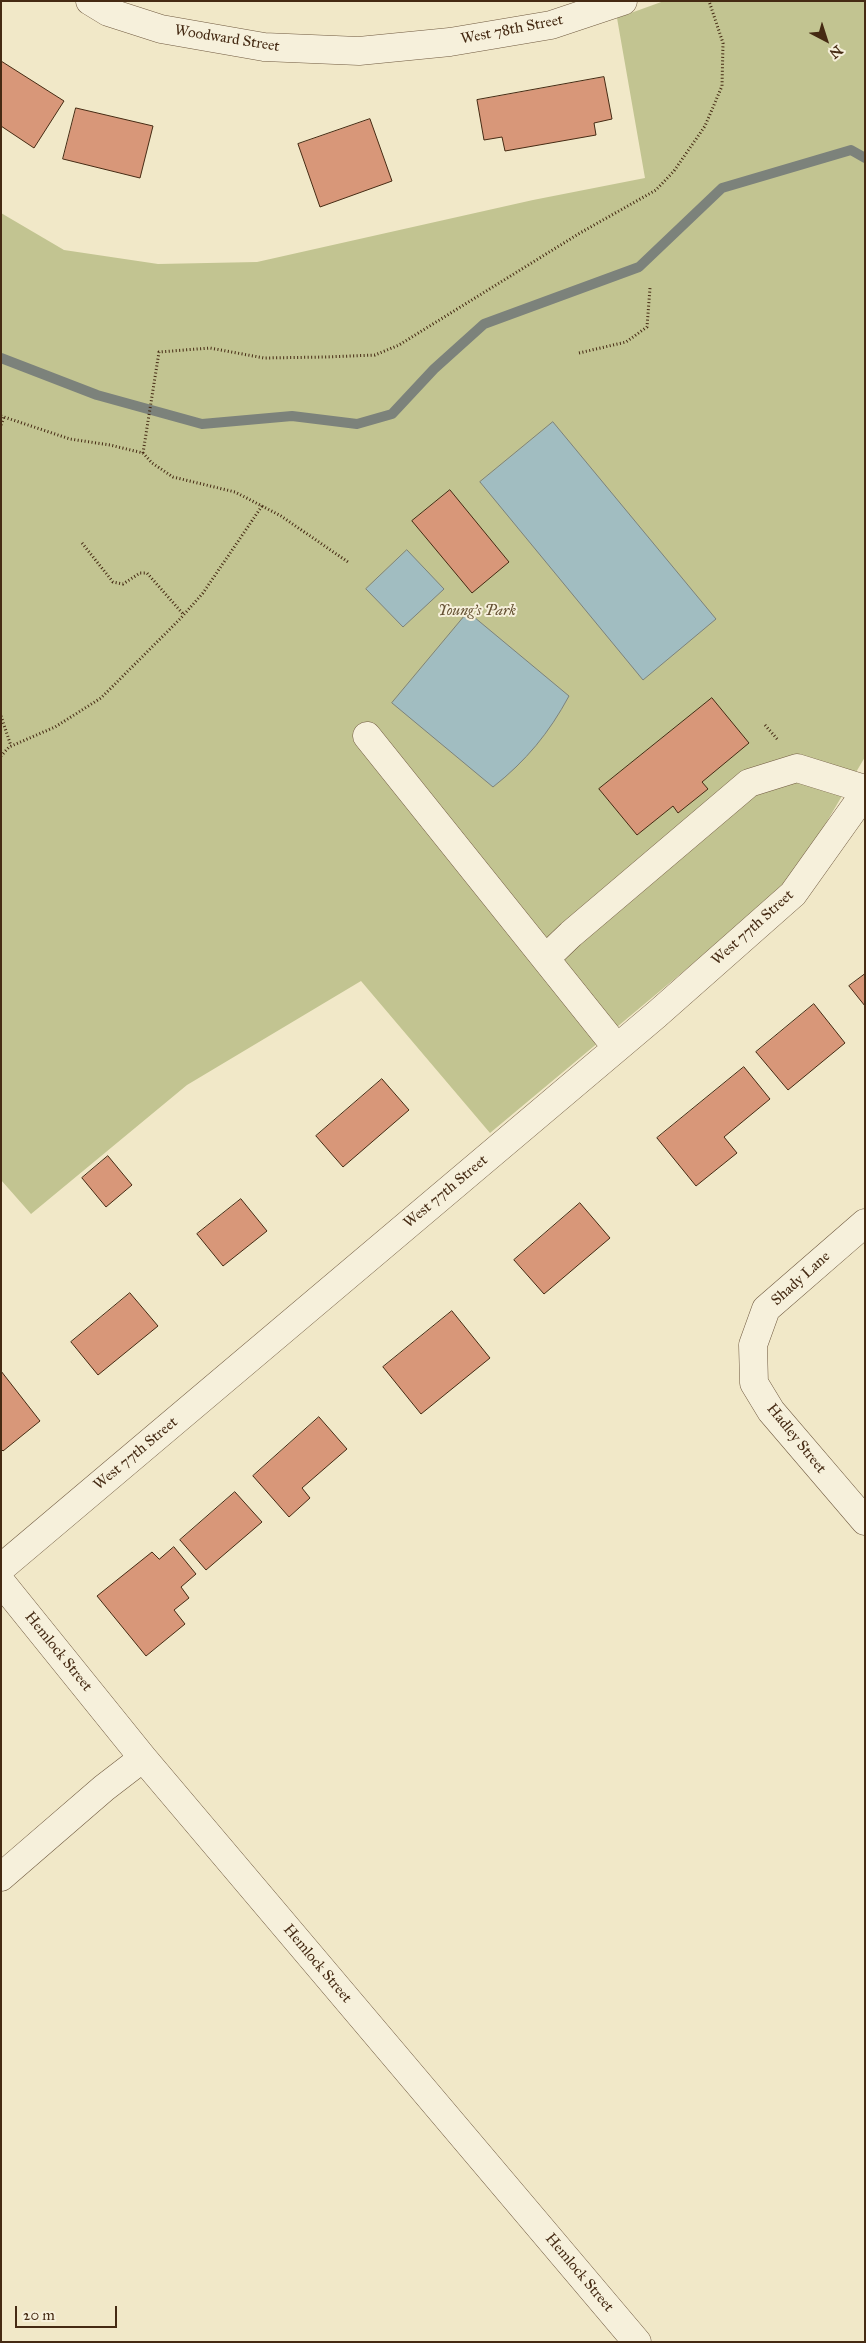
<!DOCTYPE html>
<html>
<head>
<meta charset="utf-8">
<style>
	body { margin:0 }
	#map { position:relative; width:866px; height:2343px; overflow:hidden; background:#f1e8c8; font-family:"IM FELL Great Primer",serif }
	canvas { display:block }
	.frame { position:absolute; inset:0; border:2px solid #452a13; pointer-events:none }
	.north { position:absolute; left:801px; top:15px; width:50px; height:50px; -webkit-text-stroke:4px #f6f0db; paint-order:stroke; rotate:140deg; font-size:14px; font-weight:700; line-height:20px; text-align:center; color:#452a13 }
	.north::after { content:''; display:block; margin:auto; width:18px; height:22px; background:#452a13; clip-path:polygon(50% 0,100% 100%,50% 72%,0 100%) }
	.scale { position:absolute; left:15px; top:2306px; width:102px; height:22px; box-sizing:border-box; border:2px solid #452a13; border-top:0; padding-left:6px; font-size:15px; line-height:18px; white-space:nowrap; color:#452a13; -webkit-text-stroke:4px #f6f0db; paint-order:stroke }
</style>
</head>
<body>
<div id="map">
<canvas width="866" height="2343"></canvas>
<div class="frame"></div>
<div class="north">N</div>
<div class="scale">20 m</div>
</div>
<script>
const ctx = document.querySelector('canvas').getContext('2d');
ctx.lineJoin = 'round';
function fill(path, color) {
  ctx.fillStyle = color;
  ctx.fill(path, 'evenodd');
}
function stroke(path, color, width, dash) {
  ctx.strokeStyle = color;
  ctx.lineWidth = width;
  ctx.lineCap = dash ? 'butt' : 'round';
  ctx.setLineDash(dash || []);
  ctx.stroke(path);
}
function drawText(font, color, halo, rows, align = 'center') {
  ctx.font = font + ' "IM FELL Great Primer",serif';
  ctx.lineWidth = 4;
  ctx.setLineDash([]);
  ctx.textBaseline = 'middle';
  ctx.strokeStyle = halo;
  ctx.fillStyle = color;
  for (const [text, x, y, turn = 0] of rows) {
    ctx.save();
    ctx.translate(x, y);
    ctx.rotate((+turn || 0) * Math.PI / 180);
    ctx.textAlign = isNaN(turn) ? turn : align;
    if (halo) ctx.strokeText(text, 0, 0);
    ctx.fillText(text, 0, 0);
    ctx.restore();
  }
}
fill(new Path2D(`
	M 664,1 L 865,1 L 865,757 L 810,850 L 785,883 L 745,920 L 490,1133 L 361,981 L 187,1085 L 31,1214 L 1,1180 L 1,213 L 64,250 L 158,264 L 257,262 L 533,200 L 645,178 L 617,18 Z`), '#c2c491');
const water = new Path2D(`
	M 553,422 L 716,619 L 643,680 L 480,482 Z
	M 407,550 L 444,589 L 403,627 L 366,589 Z
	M 468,612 L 569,696 C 549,733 526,761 493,787 L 392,703 Z`);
fill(water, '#a1bdc1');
stroke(water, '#7c827b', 1);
stroke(new Path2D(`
	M 1,358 L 97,395 L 202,424 L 292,416 L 357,424 L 392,414 L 434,369 L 484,324 L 639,267 L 722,188 L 851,150 L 865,158`), '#7c827b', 10);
const building = new Path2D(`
	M 1,61 L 64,101 L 34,148 L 1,126 Z
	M 604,77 L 612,119 L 594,123 L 596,135 L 505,151 L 502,137 L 484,140 L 477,100 Z
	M 76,108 L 153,126 L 140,178 L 63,159 Z
	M 370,119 L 392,181 L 320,207 L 298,144 Z
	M 450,490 L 509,562 L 472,593 L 412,521 Z
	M 712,698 L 749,743 L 702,782 L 708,789 L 678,813 L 673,806 L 637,835 L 599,789 Z
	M 865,974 L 865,1006 L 849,986 Z
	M 814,1004 L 845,1043 L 788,1090 L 756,1052 Z
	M 744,1067 L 770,1099 L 724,1137 L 737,1153 L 696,1186 L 657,1138 Z
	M 382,1079 L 409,1110 L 343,1167 L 316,1136 Z
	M 108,1156 L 132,1185 L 106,1207 L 82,1178 Z
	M 241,1199 L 267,1231 L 223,1266 L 197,1234 Z
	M 580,1203 L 610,1238 L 544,1294 L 514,1260 Z
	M 130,1293 L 158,1326 L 98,1375 L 71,1342 Z
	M 452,1311 L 490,1358 L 421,1414 L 383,1367 Z
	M 1,1371 L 40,1421 L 3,1451 L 1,1449 Z
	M 319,1417 L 347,1449 L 302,1488 L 310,1498 L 289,1517 L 253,1476 Z
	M 235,1492 L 262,1522 L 206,1570 L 180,1540 Z
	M 174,1547 L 196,1574 L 181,1587 L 189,1598 L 174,1610 L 185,1624 L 146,1656 L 97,1596 L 152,1552 L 159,1559 Z`);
fill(building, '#d89779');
stroke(building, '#452a13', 1);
const minor = new Path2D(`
	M 90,1 L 108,12 L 161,29 L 264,47 L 359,51 L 450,42 L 551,25 L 623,1
	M 367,736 L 617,1048
	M 547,957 L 571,934 L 749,783 L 797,768 L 865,789
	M 865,1223 L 766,1309 L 753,1345 L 754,1383 L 771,1411 L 865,1521
	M 1,1568 L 656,1015 L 793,894 L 865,793
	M 1,1582 L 143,1758 L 637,2342
	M 1,1877 L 104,1788 L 143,1758`);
stroke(minor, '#705a40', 29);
stroke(new Path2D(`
	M 579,353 L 626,342 L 647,327 L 650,288
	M 1,416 L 70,439 L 110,445 L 143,453 L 152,463 L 173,477 L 235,492 L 262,506 L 203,593 L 180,619 L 101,698 L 55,727 L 9,747 L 1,756
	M 1,425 L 4,417
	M 143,453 L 159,352 L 210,348 L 264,358 L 326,357 L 375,355 L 399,345 L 580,233 L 656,190 L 674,171 L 705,126 L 722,86 L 723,43 L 709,1
	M 262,506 L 281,516 L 348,562
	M 82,543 L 113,582 L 123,584 L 140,573 L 147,573 L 184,615
	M 1,716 L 11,746
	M 765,725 L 778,740`), '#452a13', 3, [1, 2.5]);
stroke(minor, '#f6f0db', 28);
drawText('15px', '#452a13', '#f6f0db', [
	["West 78th Street",512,30,-11],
	["Woodward Street",227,39,9],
	["West 77th Street",753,928,-42],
	["West 77th Street",446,1192,-40],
	["Shady Lane",801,1279,-42],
	["Hadley Street",796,1439,51],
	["West 77th Street",136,1454,-40],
	["Hemlock Street",58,1652,51],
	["Hemlock Street",317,1964,50],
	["Hemlock Street",579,2273,50]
]);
drawText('italic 15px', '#645032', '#f6f0db', [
	["Young's Park",477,611]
]);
</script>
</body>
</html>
